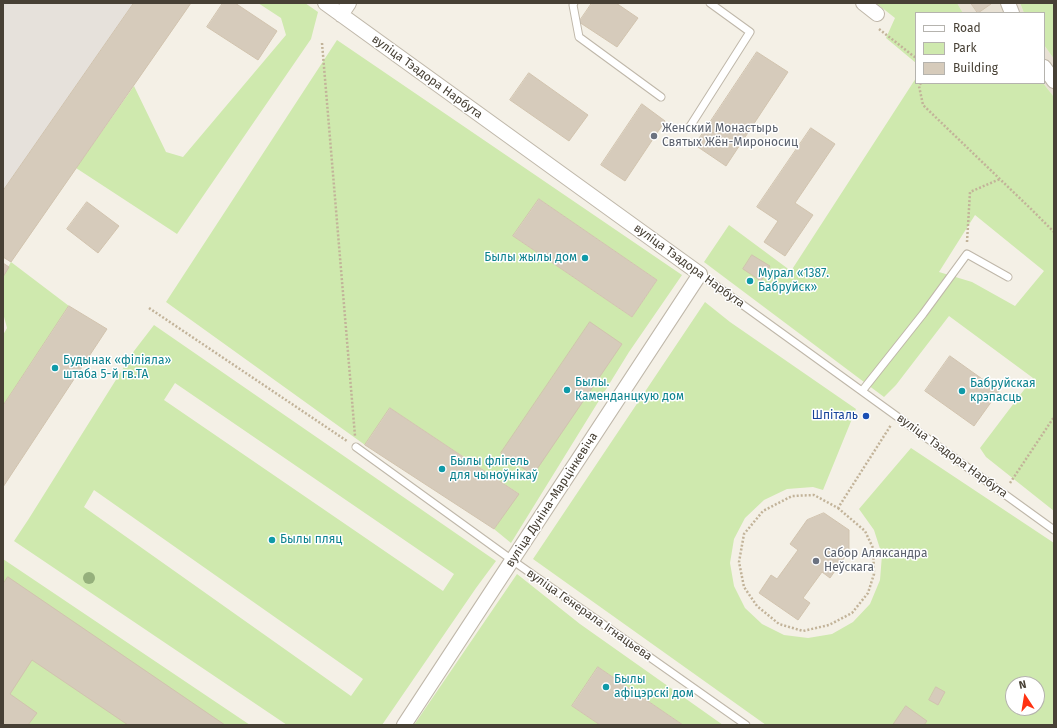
<!DOCTYPE html>
<html>
<head>
<meta charset="utf-8">
<style>
	body { margin:0 }
	#map { position:relative; width:1057px; height:728px; overflow:hidden; background:#f4f0e6; font-family:"Fira Sans",sans-serif }
	canvas { display:block }
	.frame { position:absolute; inset:0; border:4px solid #474035; pointer-events:none }
	.legend { position:absolute; left:915px; top:12px; width:130px; height:72px; box-sizing:border-box; background:#fff; border:1px solid #b5b3ae; margin:0; padding:5px 7px; list-style:none; font-size:12px; color:#474035 }
	.legend li { display:flex; align-items:center; gap:8px; height:20px }
	.legend b { width:20px; border:1px solid #b5b3ae }
	.north { position:absolute; left:1005px; top:676px; width:40px; height:40px; box-sizing:border-box; background:#fff; border:1px solid #b5b3ae; border-radius:50%; rotate:348deg; font-size:11px; font-weight:700; line-height:16px; text-align:center; color:#474035 }
	.north::after { content:''; display:block; margin:auto; width:14px; height:18px; background:#ff3312; clip-path:polygon(50% 0,100% 100%,50% 72%,0 100%) }
</style>
</head>
<body>
<div id="map">
<canvas width="1057" height="728"></canvas>
<div class="frame"></div>
<ul class="legend">
<li><b style="height:5px;background:#fff"></b>Road</li>
<li><b style="height:11px;background:#cfe9ae"></b>Park</li>
<li><b style="height:11px;background:#d6cbbb"></b>Building</li>
</ul>
<div class="north">N</div>
</div>
<script>
const ctx = document.querySelector('canvas').getContext('2d');
ctx.lineJoin = 'round';
function fill(path, color) {
  ctx.fillStyle = color;
  ctx.fill(path, 'evenodd');
}
function stroke(path, color, width, dash) {
  ctx.strokeStyle = color;
  ctx.lineWidth = width;
  ctx.lineCap = dash ? 'butt' : 'round';
  ctx.setLineDash(dash || []);
  ctx.stroke(path);
}
function drawText(font, color, halo, rows, align = 'center') {
  ctx.font = font + ' "Fira Sans",sans-serif';
  ctx.lineWidth = 3;
  ctx.setLineDash([]);
  ctx.textBaseline = 'middle';
  ctx.strokeStyle = halo;
  ctx.fillStyle = color;
  for (const [text, x, y, turn = 0] of rows) {
    ctx.save();
    ctx.translate(x, y);
    ctx.rotate((+turn || 0) * Math.PI / 180);
    ctx.textAlign = isNaN(turn) ? turn : align;
    if (halo) ctx.strokeText(text, 0, 0);
    ctx.fillText(text, 0, 0);
    ctx.restore();
  }
}
fill(new Path2D(`
	M 957,3 L 1020,3 L 1024,13 L 963,13 Z
	M 1044,45 L 1054,59 L 1054,97 L 1043,83 L 1044,83 Z`), '#e8e1d4');
fill(new Path2D(`
	M 3,3 L 191,3 L 11,262 L 3,257 Z`), '#e6e1db');
fill(new Path2D(`
	M 258,3 L 305,3 L 318,12 L 311,39 L 177,234 L 76,168 L 134,86 L 166,152 L 183,157 L 286,35 L 281,18 Z
	M 876,3 L 957,3 L 963,13 L 916,13 L 916,63 L 886,38 L 895,18 Z
	M 1020,3 L 1054,3 L 1054,59 L 1044,45 L 1044,13 L 1024,13 Z
	M 337,40 L 682,275 L 629,352 L 511,543 L 494,529 L 518,493 L 390,408 L 365,445 L 166,302 ZM 539,199 L 657,280 L 632,317 L 513,236 Z
	M 916,78 L 916,83 L 1043,83 L 1054,97 L 1054,511 L 986,457 L 980,448 L 1033,378 L 949,316 L 896,385 L 884,397 L 704,262 L 729,225 L 791,271 ZM 975,215 L 1044,271 L 1015,306 L 972,282 L 939,272 Z
	M 11,262 L 69,306 L 3,406 L 3,335 L 7,328 L 3,313 L 3,276 Z
	M 705,302 L 730,322 L 856,409 L 823,490 L 813,487 L 787,489 L 764,500 L 745,518 L 734,539 L 730,563 L 734,586 L 745,608 L 762,624 L 784,635 L 808,638 L 832,634 L 853,622 L 870,604 L 880,580 L 882,555 L 874,530 L 859,509 L 911,448 L 1054,543 L 1054,725 L 766,725 L 533,559 ZM 1013,684 L 1037,684 L 1037,708 L 1013,708 Z
	M 154,325 L 496,561 L 476,588 L 382,725 L 287,725 L 14,541 L 28,520 L 134,351 ZM 175,383 L 454,574 L 443,591 L 164,400 ZM 94,490 L 363,679 L 351,696 L 84,507 Z
	M 3,559 L 250,725 L 3,725 Z
	M 517,574 L 580,624 L 723,725 L 683,725 L 598,667 L 572,706 L 600,725 L 414,725 Z`), '#cfe9ae');
const building = new Path2D(`
	M 134,3 L 191,3 L 11,262 L 3,257 L 3,191 Z
	M 223,3 L 235,3 L 277,31 L 258,60 L 207,27 Z
	M 592,3 L 616,3 L 638,18 L 617,47 L 579,22 Z
	M 971,3 L 990,3 L 991,4 L 978,13 Z
	M 757,52 L 788,72 L 726,166 L 695,145 Z
	M 529,73 L 588,115 L 569,141 L 510,100 Z
	M 642,104 L 665,121 L 625,181 L 601,165 Z
	M 811,128 L 835,144 L 795,203 L 813,215 L 785,256 L 764,242 L 778,221 L 757,207 Z
	M 539,199 L 657,280 L 632,317 L 513,236 Z
	M 87,202 L 119,226 L 98,253 L 67,229 Z
	M 752,255 L 770,266 L 761,281 L 743,269 Z
	M 3,263 L 9,267 L 3,277 Z
	M 69,306 L 107,329 L 3,487 L 3,406 Z
	M 590,322 L 622,344 L 533,475 L 501,453 Z
	M 950,356 L 999,391 L 974,426 L 925,391 Z
	M 390,408 L 519,494 L 494,529 L 365,445 Z
	M 824,513 L 849,530 L 849,551 L 830,578 L 822,572 L 803,598 L 810,603 L 798,620 L 759,593 L 771,575 L 777,579 L 798,550 L 790,544 L 807,520 Z
	M 8,577 L 225,725 L 128,725 L 32,660 L 10,694 L 37,713 L 28,725 L 3,725 L 3,584 Z
	M 598,667 L 683,725 L 600,725 L 572,706 Z
	M 936,687 L 945,692 L 938,705 L 929,700 Z
	M 906,706 L 927,721 L 924,725 L 893,725 Z`);
fill(building, '#d6cbbb');
stroke(building, '#d1c3ae', 1);
const service = new Path2D(`
	M 574,3 L 573,5 L 579,37 L 661,97
	M 689,128 L 750,32 L 710,3
	M 700,274 L 1054,530
	M 862,391 L 923,314 L 967,254 L 1008,277
	M 356,447 L 512,560 L 746,725`);
const minor = new Path2D(`
	M 325,3 L 700,274 L 404,725
	M 863,3 L 877,14
	M 1008,3 L 1012,13
	M 341,15 L 349,3
	M 1044,67 L 1054,81`);
stroke(service, '#bfb7a9', 9);
stroke(minor, '#bfb7a9', 16);
stroke(new Path2D(`
	M 879,29 L 916,58
	M 322,43 L 355,436
	M 921,83 L 919,86 L 923,105 L 1031,209 L 1054,232
	M 967,242 L 970,192 L 1000,179
	M 149,308 L 347,441
	M 1010,483 L 1054,417
	M 838,508 L 865,531 L 873,548 L 874,574 L 868,593 L 852,613 L 829,625 L 803,631 L 779,624 L 757,606 L 744,587 L 739,562 L 744,534 L 763,511 L 792,496 L 814,495 L 838,508 L 891,425`), '#c2b399', 2.5, [2, 2]);
stroke(service, '#fff', 7);
stroke(minor, '#fff', 14);
ctx.fillStyle = '#95b07c';
for (const [x, y] of [
	[89,578]
]) {
  ctx.beginPath();
  ctx.arc(x, y, 6, 0, 2 * Math.PI);
  ctx.fill();
}
for (const [x, y, r, color] of [
	[654,136,4,"#6b7280"],
	[585,258,4,"#0f9aa8"],
	[750,281,4,"#0f9aa8"],
	[55,368,4,"#0f9aa8"],
	[567,390,4,"#0f9aa8"],
	[962,391,4,"#0f9aa8"],
	[866,416,4,"#1a4fb4"],
	[442,469,4,"#0f9aa8"],
	[272,540,4,"#0f9aa8"],
	[816,561,4,"#6b7280"],
	[606,687,4,"#0f9aa8"]
]) {
  const dot = new Path2D();
  dot.arc(x, y, r, 0, 2 * Math.PI);
  ctx.fillStyle = color;
  ctx.fill(dot);
  stroke(dot, '#fff', 1.5);
}
drawText('12px', '#474035', '#fff', [
	["вуліца Тэадора Нарбута",427,77,36],
	["вуліца Тэадора Нарбута",689,266,36],
	["вуліца Тэадора Нарбута",952,456,36],
	["вуліца Дуніна-Марцінкевіча",552,500,-57],
	["вуліца Генерала Ігнацьева",589,615,35]
]);
drawText('12px', '#5b616d', '#fff', [
	["Женский Монастырь",662,129],
	["Святых Жён-Мироносиц",662,143],
	["Сабор Аляксандра",824,554],
	["Неўскага",824,568]
], 'left');
drawText('12px', '#0d838f', '#fff', [
	["Былы жылы дом",577,258,"right"],
	["Мурал «1387.",758,274],
	["Бабруйск»",758,288],
	["Будынак «філіяла»",63,361],
	["штаба 5-й гв.ТА",63,375],
	["Былы.",575,383],
	["Каменданцкую дом",575,397],
	["Бабруйская",970,384],
	["крэпасць",970,398],
	["Былы флігель",450,462],
	["для чыноўнікаў",450,476],
	["Былы пляц",280,540],
	["Былы",614,680],
	["афіцэрскі дом",614,694]
], 'left');
drawText('12px', '#164399', '#fff', [
	["Шпіталь",858,416]
], 'right');
</script>
</body>
</html>
